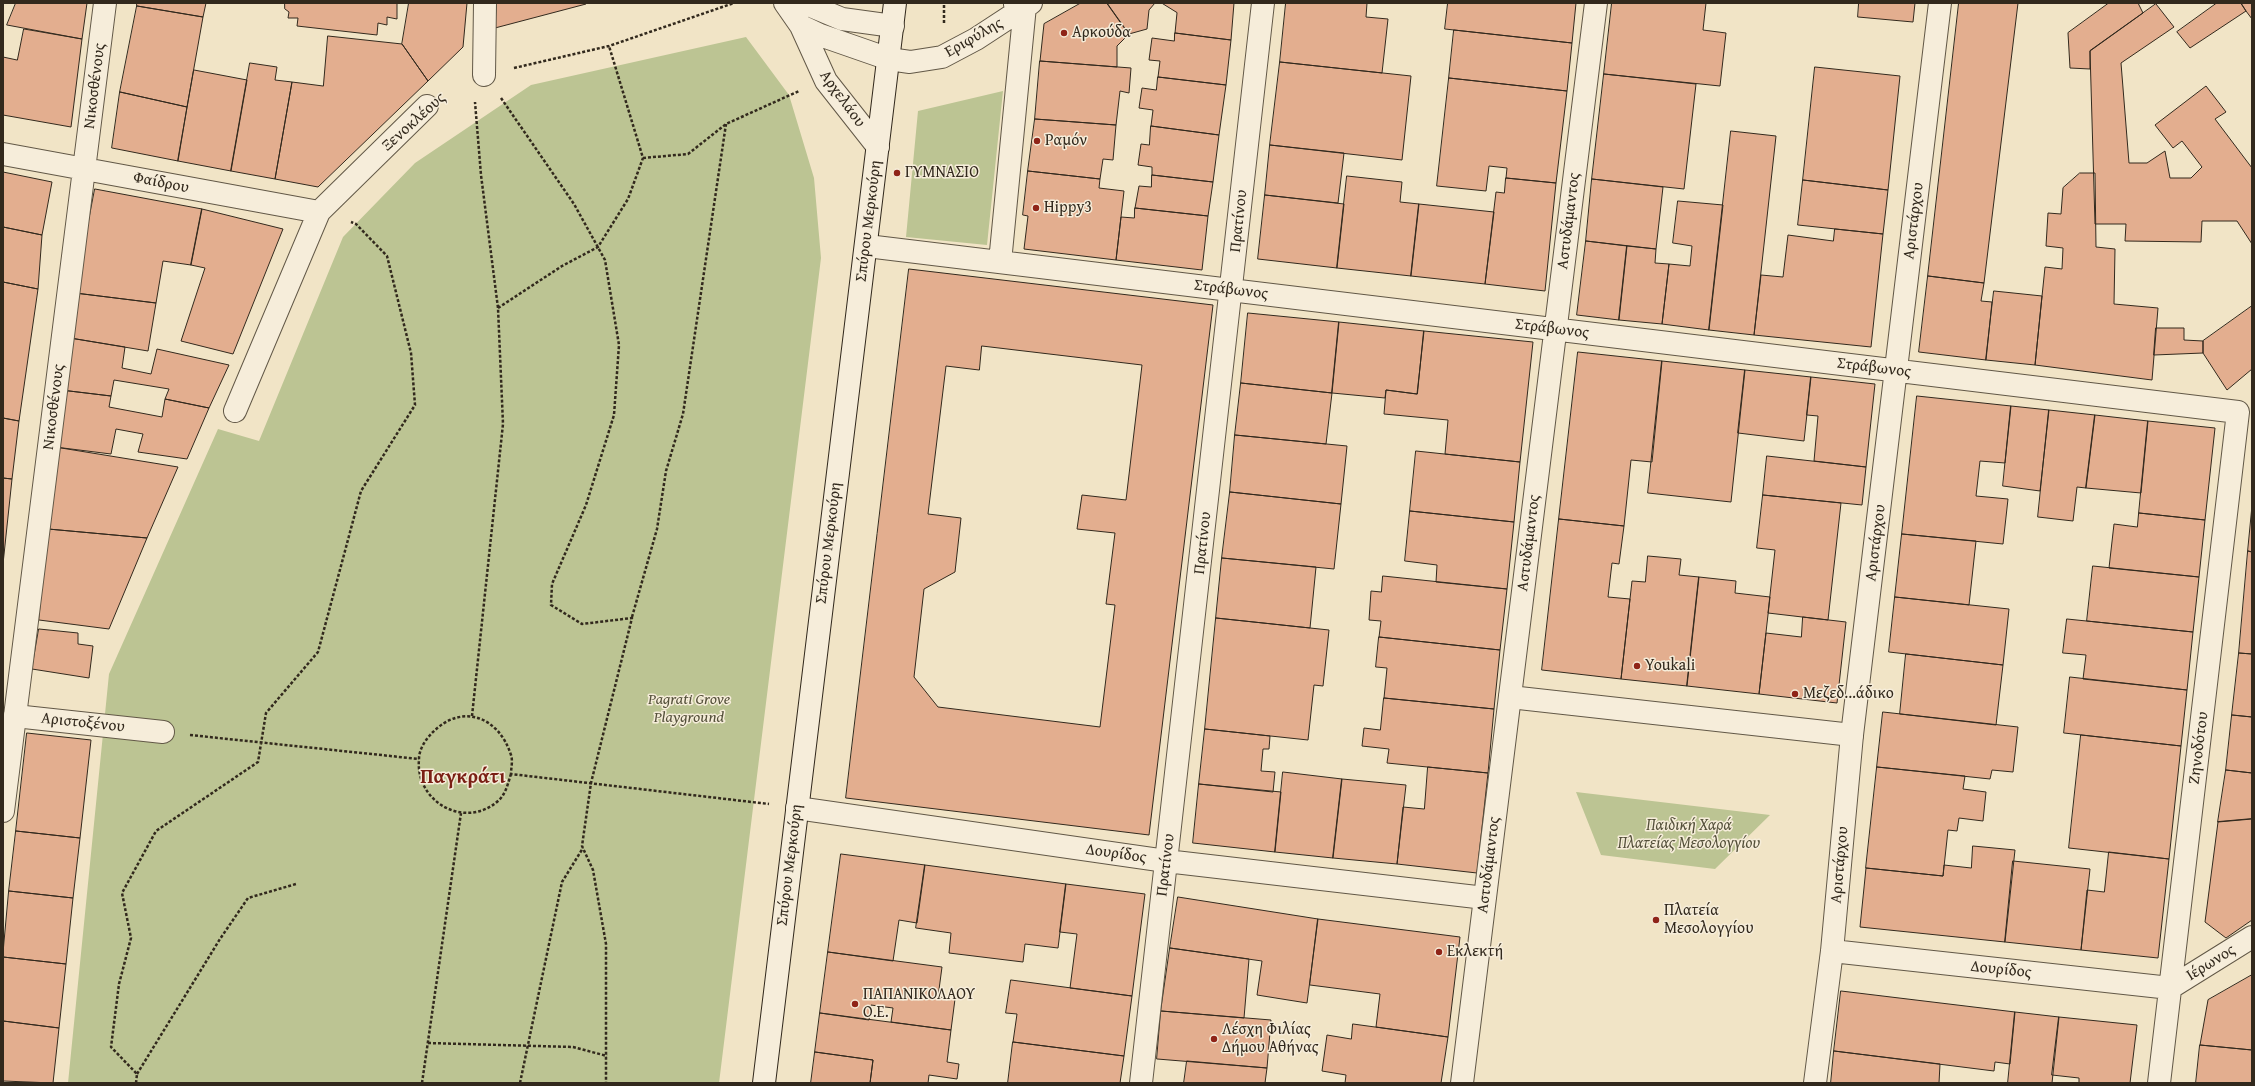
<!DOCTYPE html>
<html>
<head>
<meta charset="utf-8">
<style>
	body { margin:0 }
	#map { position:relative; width:2255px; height:1086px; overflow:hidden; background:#f1e4c6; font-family:"Gentium Book Plus",serif }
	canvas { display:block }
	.frame { position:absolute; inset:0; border:4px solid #32291d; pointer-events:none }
</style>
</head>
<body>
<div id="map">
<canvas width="2255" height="1086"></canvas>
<div class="frame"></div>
</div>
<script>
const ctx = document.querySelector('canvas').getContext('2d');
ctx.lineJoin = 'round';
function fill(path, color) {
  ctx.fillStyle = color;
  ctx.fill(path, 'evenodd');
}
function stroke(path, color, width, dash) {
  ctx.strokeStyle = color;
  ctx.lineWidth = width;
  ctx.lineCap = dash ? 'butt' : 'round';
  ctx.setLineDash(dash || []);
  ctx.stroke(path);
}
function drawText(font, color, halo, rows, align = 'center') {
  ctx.font = font + ' "Gentium Book Plus",serif';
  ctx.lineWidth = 3;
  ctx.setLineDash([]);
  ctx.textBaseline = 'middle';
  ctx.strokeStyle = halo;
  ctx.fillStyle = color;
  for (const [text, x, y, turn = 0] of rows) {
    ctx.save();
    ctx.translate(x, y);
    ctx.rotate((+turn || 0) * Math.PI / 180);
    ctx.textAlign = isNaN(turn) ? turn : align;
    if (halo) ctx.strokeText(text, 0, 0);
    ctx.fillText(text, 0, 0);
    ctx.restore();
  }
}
fill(new Path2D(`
	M 746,37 L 789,95 L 814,178 L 821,258 L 719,1083 L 68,1083 L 109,674 L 218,429 L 259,441 L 343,237 L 415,163 L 531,85 Z
	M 1003,91 L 987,245 L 906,237 L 918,111 Z
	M 1576,792 L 1770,815 L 1715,869 L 1601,855 Z`), '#bcc493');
const building = new Path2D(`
	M 16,3 L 87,3 L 82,39 L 7,25 Z
	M 137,3 L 206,3 L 203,17 L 137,6 Z
	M 285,3 L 397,3 L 397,19 L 387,17 L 387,25 L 378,23 L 377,35 L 297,26 L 298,18 L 288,18 L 289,12 L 285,9 Z
	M 409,3 L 467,3 L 463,47 L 428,81 L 402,44 Z
	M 497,3 L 586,3 L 586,4 L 495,28 Z
	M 1081,3 L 1107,3 L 1129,34 L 1117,46 L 1117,67 L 1040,61 L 1044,24 Z
	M 1107,3 L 1155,3 L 1149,10 L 1147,29 L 1129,34 Z
	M 1162,3 L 1234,3 L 1231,40 L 1175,33 L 1177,13 Z
	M 1286,3 L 1367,3 L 1366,17 L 1388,19 L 1382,73 L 1280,62 Z
	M 1448,3 L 1576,3 L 1572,43 L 1445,29 Z
	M 1612,3 L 1706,3 L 1703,30 L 1726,33 L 1720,86 L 1604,74 Z
	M 1859,3 L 1915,3 L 1913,22 L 1858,17 Z
	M 1959,3 L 2018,3 L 1984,283 L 1928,276 Z
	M 2109,3 L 2138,3 L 2143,13 L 2090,51 L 2090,69 L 2070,68 L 2068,33 Z
	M 2217,3 L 2241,3 L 2246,11 L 2190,48 L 2177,32 Z
	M 2241,3 L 2252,3 L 2252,19 L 2246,11 Z
	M 2156,4 L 2174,27 L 2121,63 L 2129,163 L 2147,163 L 2165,151 L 2170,178 L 2191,178 L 2202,167 L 2182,141 L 2173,148 L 2155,125 L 2206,86 L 2226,112 L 2215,119 L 2252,168 L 2252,244 L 2237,221 L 2202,221 L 2201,242 L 2125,241 L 2126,224 L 2095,224 L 2090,51 Z
	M 137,6 L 203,17 L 187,107 L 120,92 Z
	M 24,29 L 82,39 L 71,127 L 3,115 L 3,57 L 17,60 Z
	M 1454,30 L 1572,43 L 1567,91 L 1449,78 Z
	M 1175,33 L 1231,40 L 1226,85 L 1158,77 L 1160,61 L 1149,60 L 1152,38 L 1174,41 Z
	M 328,36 L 402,44 L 428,81 L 318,187 L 275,179 L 292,82 L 323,86 Z
	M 1040,61 L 1131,68 L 1129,93 L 1120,91 L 1116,125 L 1035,119 Z
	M 1280,62 L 1411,76 L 1402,160 L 1270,145 Z
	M 250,63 L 277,67 L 275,80 L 292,82 L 275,179 L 231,171 Z
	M 1815,67 L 1900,76 L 1888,190 L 1803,180 Z
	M 194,70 L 247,80 L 231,171 L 178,161 Z
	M 1604,74 L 1696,84 L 1684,189 L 1592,179 Z
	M 1158,77 L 1226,85 L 1219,135 L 1151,126 L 1153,110 L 1139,108 L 1142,88 L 1156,90 Z
	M 1449,78 L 1567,91 L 1556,183 L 1506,178 L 1507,168 L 1489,166 L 1486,191 L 1437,186 Z
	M 120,92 L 187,107 L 178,161 L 112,148 Z
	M 1035,119 L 1116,125 L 1113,160 L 1103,159 L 1100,179 L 1028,171 Z
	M 1151,126 L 1219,135 L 1213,182 L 1152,175 L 1152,167 L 1138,165 L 1141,144 L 1149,145 Z
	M 1731,131 L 1776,136 L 1754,335 L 1709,330 Z
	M 1270,145 L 1344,153 L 1338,203 L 1265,195 Z
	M 1028,171 L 1100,179 L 1099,188 L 1124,191 L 1116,260 L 1024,249 L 1028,216 L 1023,215 Z
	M 3,172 L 52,182 L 42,235 L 3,227 Z
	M 2080,173 L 2095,173 L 2096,247 L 2115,249 L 2114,304 L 2158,308 L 2152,380 L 2035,365 L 2045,267 L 2062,269 L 2063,248 L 2046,246 L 2048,213 L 2061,214 L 2063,188 Z
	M 1152,175 L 1213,182 L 1208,216 L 1135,208 L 1139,186 L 1151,187 Z
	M 1347,176 L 1402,182 L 1400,202 L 1419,204 L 1411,276 L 1337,268 Z
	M 1506,178 L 1556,183 L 1545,291 L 1485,284 L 1496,192 L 1504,193 Z
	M 1592,179 L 1663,187 L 1656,249 L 1586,241 Z
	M 1803,180 L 1888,190 L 1883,234 L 1798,225 Z
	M 95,189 L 202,209 L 191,265 L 163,261 L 156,303 L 75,293 Z
	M 1265,195 L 1344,204 L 1337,268 L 1258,259 Z
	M 1678,201 L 1723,205 L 1709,330 L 1662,324 L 1669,264 L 1690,266 L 1692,246 L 1673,243 Z
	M 1419,204 L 1494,212 L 1485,284 L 1411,276 Z
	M 1135,208 L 1208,216 L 1202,270 L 1116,260 L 1121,217 L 1134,218 Z
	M 202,209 L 283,229 L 233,354 L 181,341 L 205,268 L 191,265 Z
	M 3,227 L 42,235 L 38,289 L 3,282 Z
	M 1835,229 L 1883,234 L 1871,347 L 1754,335 L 1761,275 L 1783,277 L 1788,235 L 1833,241 Z
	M 1586,241 L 1627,246 L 1619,320 L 1577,315 Z
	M 1627,246 L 1656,249 L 1655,263 L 1669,264 L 1662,324 L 1619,320 Z
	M 909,269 L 1213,305 L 1149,835 L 846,798 ZM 982,346 L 1142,365 L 1126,500 L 1082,495 L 1077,529 L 1115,533 L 1106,604 L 1115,605 L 1100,727 L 938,707 L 914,677 L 924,589 L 955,572 L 961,518 L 928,514 L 946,366 L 979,370 Z
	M 1928,276 L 1984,283 L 1981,301 L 1992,302 L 1986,360 L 1919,352 Z
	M 3,282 L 38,289 L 19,421 L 3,418 Z
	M 1994,291 L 2042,296 L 2035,365 L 1986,360 Z
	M 75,293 L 156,303 L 148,351 L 70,338 Z
	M 2252,306 L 2252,369 L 2227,390 L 2203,353 L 2203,341 Z
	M 1248,313 L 1339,322 L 1332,393 L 1241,383 Z
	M 1339,322 L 1424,331 L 1417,394 L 1386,390 L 1385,398 L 1332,393 Z
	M 2156,328 L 2184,328 L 2184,340 L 2203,341 L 2203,353 L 2154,355 Z
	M 1424,331 L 1533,342 L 1520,462 L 1445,454 L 1448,420 L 1384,414 L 1386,390 L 1417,394 Z
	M 70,338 L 125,347 L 122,368 L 151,374 L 157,349 L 229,365 L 209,408 L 165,399 L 169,389 L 114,380 L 111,396 L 61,390 Z
	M 1578,352 L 1662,361 L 1652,462 L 1631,460 L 1624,526 L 1559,519 Z
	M 1662,361 L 1745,370 L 1731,502 L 1648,493 Z
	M 1745,370 L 1811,377 L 1804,441 L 1738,433 Z
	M 1811,377 L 1875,384 L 1866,467 L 1814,461 L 1818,416 L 1807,415 Z
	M 1241,383 L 1332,393 L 1326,444 L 1235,435 Z
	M 61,390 L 111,396 L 109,407 L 162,417 L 165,399 L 209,408 L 187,459 L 138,452 L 143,434 L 116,429 L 111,454 L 55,447 Z
	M 1917,396 L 2011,406 L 2005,463 L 1980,461 L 1976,496 L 2008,499 L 2003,544 L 1902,534 Z
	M 2011,406 L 2049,410 L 2040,491 L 2003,486 Z
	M 2049,410 L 2095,415 L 2086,488 L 2077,487 L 2073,521 L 2038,517 Z
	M 2095,415 L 2148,421 L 2141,493 L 2086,488 Z
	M 3,418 L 19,421 L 12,479 L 3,478 Z
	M 2148,421 L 2215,428 L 2205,520 L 2139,513 Z
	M 1235,435 L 1347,446 L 1341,504 L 1230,492 Z
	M 55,447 L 178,467 L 147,538 L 48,529 Z
	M 1416,451 L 1520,462 L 1514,522 L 1410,511 Z
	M 1767,456 L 1866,467 L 1862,505 L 1763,495 Z
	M 3,478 L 12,479 L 3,564 Z
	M 1230,492 L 1341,504 L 1334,569 L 1222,558 Z
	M 1763,495 L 1841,503 L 1828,620 L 1768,613 L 1775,550 L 1757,548 Z
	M 2252,506 L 2252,552 L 2248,551 Z
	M 1410,511 L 1514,522 L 1507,589 L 1436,582 L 1437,565 L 1405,561 Z
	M 2139,513 L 2205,520 L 2199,577 L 2109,568 L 2114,524 L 2137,527 Z
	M 1559,519 L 1624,526 L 1619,564 L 1612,563 L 1608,597 L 1630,599 L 1621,679 L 1542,670 Z
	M 48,529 L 147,538 L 109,629 L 39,620 Z
	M 1902,534 L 1976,541 L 1969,605 L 1895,597 Z
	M 2248,551 L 2252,552 L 2252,654 L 2239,653 Z
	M 1648,556 L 1681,559 L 1679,575 L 1699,577 L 1687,686 L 1621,679 L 1632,581 L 1645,582 Z
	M 1222,558 L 1316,567 L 1310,628 L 1216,618 Z
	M 2093,566 L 2199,577 L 2193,632 L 2087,621 Z
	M 1383,576 L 1507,589 L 1500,650 L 1379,637 L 1381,621 L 1369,620 L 1371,591 L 1381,592 Z
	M 1699,577 L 1736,581 L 1735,593 L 1770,597 L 1759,694 L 1687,686 Z
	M 1895,597 L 2009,609 L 2003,665 L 1889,652 Z
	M 1803,617 L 1846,622 L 1837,703 L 1759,694 L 1766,633 L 1801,637 Z
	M 1216,618 L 1329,630 L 1323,686 L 1314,685 L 1308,740 L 1205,729 Z
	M 2067,619 L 2193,632 L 2187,690 L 2083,679 L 2086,655 L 2063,653 Z
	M 39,629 L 78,633 L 78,644 L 93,646 L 89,678 L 32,669 Z
	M 1379,637 L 1500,650 L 1494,709 L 1384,698 L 1387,668 L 1376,667 Z
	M 2239,653 L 2252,654 L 2252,717 L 2232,715 Z
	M 1906,654 L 2003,665 L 1996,725 L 1900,714 Z
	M 2070,677 L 2187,690 L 2181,746 L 2064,733 Z
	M 1384,698 L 1494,709 L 1488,773 L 1387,763 L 1389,749 L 1362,746 L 1364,728 L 1380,730 Z
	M 1883,712 L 2018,727 L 2013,772 L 1992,770 L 1990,779 L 1877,767 Z
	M 2232,715 L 2252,717 L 2252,773 L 2226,770 Z
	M 1205,729 L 1270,736 L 1269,749 L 1263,749 L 1261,771 L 1275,772 L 1273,792 L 1199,784 Z
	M 27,733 L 91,740 L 80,838 L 16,831 Z
	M 2081,735 L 2181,746 L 2169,859 L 2069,848 Z
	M 1428,767 L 1488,773 L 1477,873 L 1397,864 L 1403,807 L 1424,809 Z
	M 1877,767 L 1965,776 L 1963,789 L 1986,792 L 1983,821 L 1959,818 L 1957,831 L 1948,830 L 1943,876 L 1866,868 Z
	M 2226,770 L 2252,773 L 2252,819 L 2218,822 Z
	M 1283,772 L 1342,779 L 1333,858 L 1275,852 Z
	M 1342,779 L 1406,785 L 1397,864 L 1333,858 Z
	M 1199,784 L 1281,792 L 1275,852 L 1193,843 Z
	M 2252,819 L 2252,920 L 2226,938 L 2205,922 L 2218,822 Z
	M 16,831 L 80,838 L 73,898 L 9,891 Z
	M 1973,846 L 2015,850 L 2005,942 L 1860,927 L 1866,868 L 1943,876 L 1944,865 L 1971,868 Z
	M 2109,852 L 2169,859 L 2158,958 L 2081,950 L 2087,890 L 2104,892 Z
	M 841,854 L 925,865 L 917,923 L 899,920 L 893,961 L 828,952 Z
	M 2013,861 L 2090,869 L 2081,950 L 2005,942 Z
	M 925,865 L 1066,884 L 1058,948 L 1025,944 L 1023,962 L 949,953 L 951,933 L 916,928 Z
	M 1066,884 L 1145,894 L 1132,996 L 1070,988 L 1077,934 L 1060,932 Z
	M 9,891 L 73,898 L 66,964 L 3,957 Z
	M 1178,897 L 1318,919 L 1307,1003 L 1257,995 L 1262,961 L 1170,948 Z
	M 1318,919 L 1460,937 L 1448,1037 L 1376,1027 L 1380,994 L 1310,985 Z
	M 1170,948 L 1249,959 L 1244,1018 L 1161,1011 Z
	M 828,952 L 942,967 L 938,997 L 955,999 L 951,1030 L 891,1022 L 893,1008 L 871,1005 L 869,1020 L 820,1013 Z
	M 3,957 L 66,964 L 59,1028 L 3,1021 Z
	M 2252,975 L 2252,1050 L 2200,1045 L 2208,1000 Z
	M 1011,980 L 1132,996 L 1124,1056 L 1013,1042 L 1017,1014 L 1006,1013 Z
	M 1841,991 L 2015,1012 L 2010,1064 L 1995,1062 L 1994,1071 L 1834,1051 Z
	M 1161,1011 L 1271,1020 L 1267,1068 L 1157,1059 Z
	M 2015,1012 L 2059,1017 L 2052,1083 L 2008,1083 Z
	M 820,1013 L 951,1030 L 947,1062 L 959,1064 L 957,1079 L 929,1075 L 928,1083 L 870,1083 L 873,1060 L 815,1052 Z
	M 2059,1017 L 2137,1025 L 2130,1083 L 2079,1083 L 2079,1078 L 2052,1075 Z
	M 3,1021 L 59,1028 L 53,1083 L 3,1081 Z
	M 1353,1024 L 1448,1037 L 1441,1083 L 1345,1083 L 1346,1075 L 1322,1071 L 1327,1035 L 1351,1039 Z
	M 1013,1042 L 1124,1056 L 1120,1083 L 1008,1083 Z
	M 2200,1045 L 2252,1050 L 2252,1083 L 2196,1083 Z
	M 1834,1051 L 1940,1064 L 1939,1083 L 1831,1083 Z
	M 815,1052 L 873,1060 L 870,1083 L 811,1083 Z
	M 1187,1061 L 1267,1068 L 1265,1083 L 1184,1083 Z`);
fill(building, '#e3ae8f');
stroke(building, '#32291d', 1);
const pedestrian = new Path2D(`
	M 1510,697 L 1852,735
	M 15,716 L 163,732
	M 797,808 L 1166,861`);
const minor = new Path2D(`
	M 785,3 L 801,26 L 820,35 L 889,59 L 910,62 L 942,57 L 976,39 L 1031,3
	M 804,3 L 842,19 L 893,26
	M 801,26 L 826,81 L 878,147
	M 484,75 L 485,3
	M 3,154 L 319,212
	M 867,246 L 2238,412
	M 1000,262 L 1025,6 L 1015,5
	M 235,411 L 319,212 L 427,106
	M 3,811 L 105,3
	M 1166,861 L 1485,898
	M 1832,951 L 2170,988 L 2252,937
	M 1141,1083 L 1263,3
	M 1462,1083 L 1596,3
	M 1815,1083 L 1832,951 L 1852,735 L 1940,3
	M 2159,1083 L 2238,412`);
const secondary = new Path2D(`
	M 764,1083 L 895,3`);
stroke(pedestrian, '#625847', 24);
stroke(minor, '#625847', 24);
stroke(secondary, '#32291d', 24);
stroke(new Path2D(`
	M 944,23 L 944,3
	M 514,68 L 609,46 L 734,3
	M 501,98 L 574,204 L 605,260 L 619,345 L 614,415 L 586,505 L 552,584 L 551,605 L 582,624 L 632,618 L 591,783 L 582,846 L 593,870 L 606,944 L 606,1083
	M 643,158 L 688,154 L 726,124 L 799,91
	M 498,308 L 562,266 L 598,247 L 628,199 L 643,158 L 609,46
	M 632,617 L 657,529 L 666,471 L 683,414 L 726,124
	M 472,716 L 503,424 L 498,308 L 481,175 L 475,102
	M 190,735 L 419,759
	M 511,774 C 508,783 506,794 498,801 C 465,830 415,802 419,759 C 419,749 426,739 432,733 C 462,702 499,717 511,755 C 513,761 511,768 511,774 L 769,804
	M 428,1043 L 573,1047 L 607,1056
	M 137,1074 L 220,939 L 248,898 L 296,884
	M 136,1083 L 137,1074 L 111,1047 L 119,984 L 131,938 L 122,893 L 156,831 L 258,762 L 266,713 L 318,652 L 361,491 L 415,405 L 411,353 L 387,256 L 356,224 L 351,222
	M 422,1083 L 461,813
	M 520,1083 L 562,882 L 583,848`), '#32291d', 2.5, [3, 2]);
stroke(pedestrian, '#f6edda', 22);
stroke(minor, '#f6edda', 22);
stroke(secondary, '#f6edda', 22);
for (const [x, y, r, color] of [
	[1064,33,4,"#8f2418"],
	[1037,141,4,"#8f2418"],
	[897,173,4,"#8f2418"],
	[1036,208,4,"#8f2418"],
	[1637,666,4,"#8f2418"],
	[1795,694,4,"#8f2418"],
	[1656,920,4,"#8f2418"],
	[1439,952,4,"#8f2418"],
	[855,1004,4,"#8f2418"],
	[1214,1039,4,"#8f2418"]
]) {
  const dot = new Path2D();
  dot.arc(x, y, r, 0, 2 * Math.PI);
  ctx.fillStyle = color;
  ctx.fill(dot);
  stroke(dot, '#f6edda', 1.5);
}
drawText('16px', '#32291d', '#f6edda', [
	["Αρκούδα",1072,33],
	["Ραμόν",1045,141],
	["ΓΥΜΝΑΣΙΟ",905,173],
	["Hippy3",1044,208],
	["Youkali",1645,666],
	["Μεζεδ...άδικο",1803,694],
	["Πλατεία",1664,911],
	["Μεσολογγίου",1664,929],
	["Εκλεκτή",1447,952],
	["ΠΑΠΑΝΙΚΟΛΑΟΥ",863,995],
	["Ο.Ε.",863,1013],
	["Λέσχη Φιλίας",1222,1030],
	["Δήμου Αθήνας",1222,1048]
], 'left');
drawText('16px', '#32291d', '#f6edda', [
	["Εριφύλης",974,38,-30],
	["Νικοσθένους",95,86,-83],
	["Αρχελάου",842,99,54],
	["Ξενοκλέους",414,122,-42],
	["Φαίδρου",161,183,11],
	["Σπύρου Μερκούρη",869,221,-83],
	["Πρατίνου",1239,221,-84],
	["Αστυδάμαντος",1569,221,-83],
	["Αριστάρχου",1914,221,-83],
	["Στράβωνος",1231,290,7],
	["Στράβωνος",1552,329,7],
	["Στράβωνος",1874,368,7],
	["Νικοσθένους",54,407,-83],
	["Σπύρου Μερκούρη",829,543,-83],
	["Πρατίνου",1203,543,-84],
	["Αστυδάμαντος",1529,543,-83],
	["Αριστάρχου",1876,543,-83],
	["Αριστοξένου",83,723,6],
	["Ζηνοδότου",2199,748,-83],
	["Δουρίδος",1116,854,8],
	["Σπύρου Μερκούρη",790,865,-83],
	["Πρατίνου",1166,865,-83],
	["Αστυδάμαντος",1489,865,-83],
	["Αριστάρχου",1840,865,-85],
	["Ιέρωνος",2211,963,-32],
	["Δουρίδος",2001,970,6]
]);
drawText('italic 16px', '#54503a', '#f6edda', [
	["Pagrati Grove",689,700],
	["Playground",689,718],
	["Παιδική Χαρά",1689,826],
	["Πλατείας Μεσολογγίου",1689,844]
]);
drawText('bold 20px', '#7a1f14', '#f6edda', [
	["Παγκράτι",463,778]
]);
</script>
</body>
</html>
